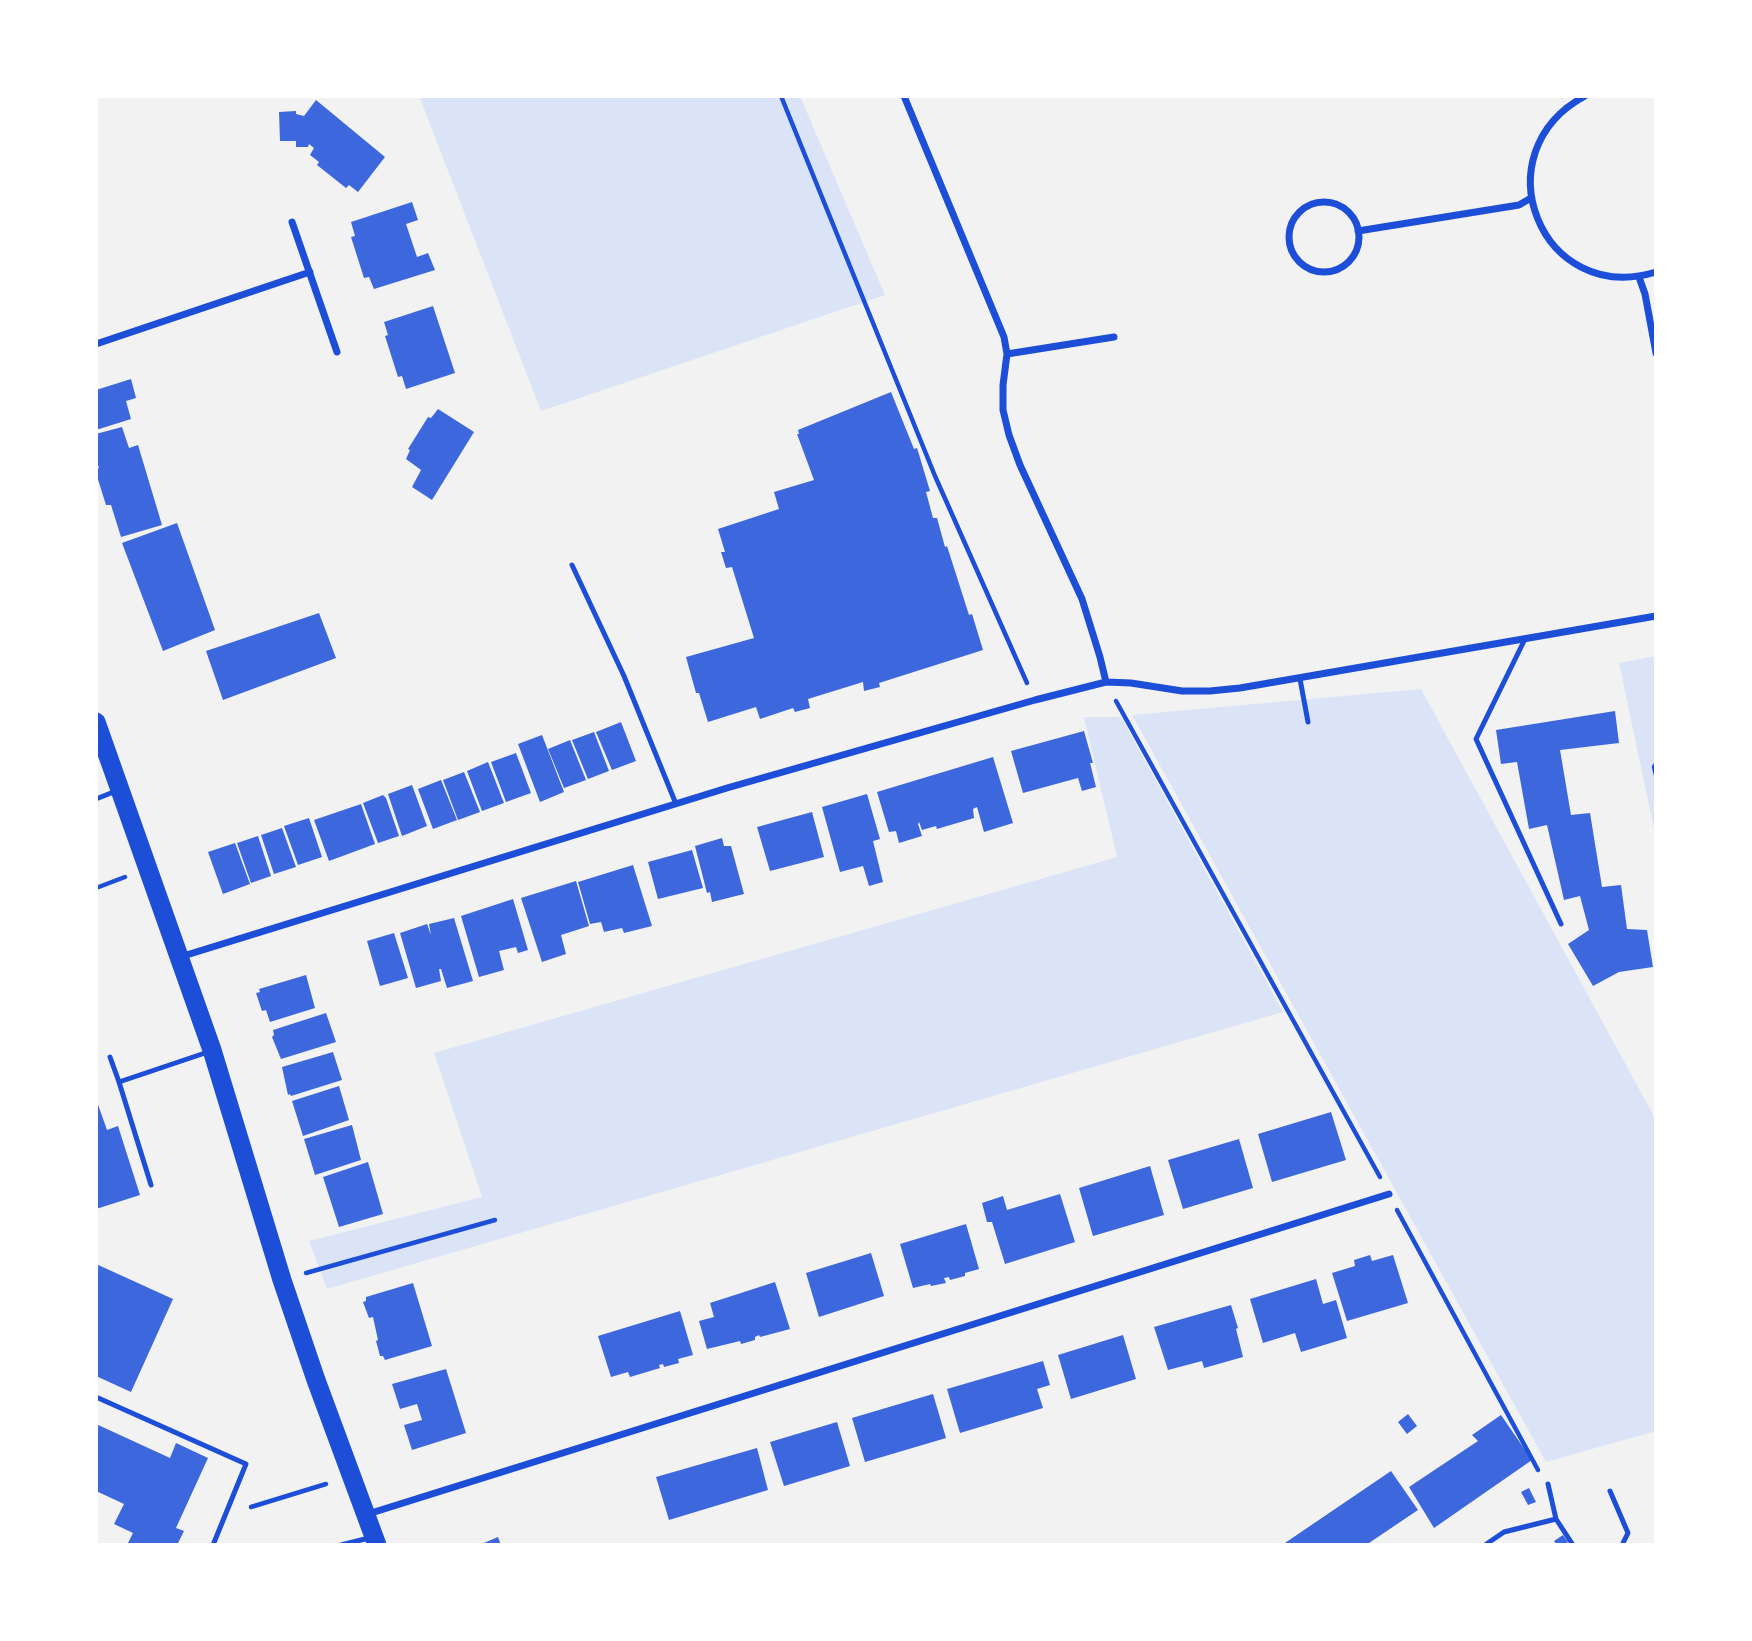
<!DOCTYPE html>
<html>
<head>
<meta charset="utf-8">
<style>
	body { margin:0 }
	#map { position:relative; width:1752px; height:1641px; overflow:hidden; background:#f2f2f2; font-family:"Varela Round",sans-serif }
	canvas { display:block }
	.frame { position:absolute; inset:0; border:98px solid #fff; pointer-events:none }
</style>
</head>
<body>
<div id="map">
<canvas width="1752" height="1641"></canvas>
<div class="frame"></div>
</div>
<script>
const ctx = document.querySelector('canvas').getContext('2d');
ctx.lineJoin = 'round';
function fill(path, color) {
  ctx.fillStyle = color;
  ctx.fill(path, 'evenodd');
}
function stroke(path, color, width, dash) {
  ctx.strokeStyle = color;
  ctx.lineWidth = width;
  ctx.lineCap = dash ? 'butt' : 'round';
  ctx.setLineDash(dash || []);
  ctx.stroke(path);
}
fill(new Path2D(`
	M 419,96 L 800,96 L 885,295 L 541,411 Z
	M 1656,656 L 1656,839 L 1619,663 Z
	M 1421,689 L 1656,1120 L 1656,1431 L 1546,1462 L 1132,715 Z
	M 1084,717 L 1121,717 L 1283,1012 L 327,1289 L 309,1241 L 482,1197 L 434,1053 L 1117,857 Z`), '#dbe4f7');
fill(new Path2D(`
	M 316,100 L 385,157 L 358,192 L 349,185 L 346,188 L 317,165 L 319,162 L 310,155 L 314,148 L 309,144 L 308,147 L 296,147 L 296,141 L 280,141 L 279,112 L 296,111 L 296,114 L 304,116 Z
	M 412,202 L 418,220 L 406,224 L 417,257 L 428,253 L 435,270 L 374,289 L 369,277 L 364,278 L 351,237 L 355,236 L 351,222 Z
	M 433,306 L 455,373 L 406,389 L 402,376 L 398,377 L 385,336 L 388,335 L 384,322 Z
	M 131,379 L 136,398 L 126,401 L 131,419 L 96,430 L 96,390 Z
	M 891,392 L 914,449 L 917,448 L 930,491 L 926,492 L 933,518 L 937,518 L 945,547 L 947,546 L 969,615 L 972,614 L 983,650 L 879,683 L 880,687 L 864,691 L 863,682 L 808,699 L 810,708 L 795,712 L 793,708 L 760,719 L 756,707 L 708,722 L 699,693 L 696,693 L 686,657 L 754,638 L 732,567 L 726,568 L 721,552 L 725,552 L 718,529 L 779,509 L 774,492 L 814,480 L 797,434 L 799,434 L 798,430 Z
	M 438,409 L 474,432 L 432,500 L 412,487 L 421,470 L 406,459 L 410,450 L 408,449 L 428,417 L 431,418 Z
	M 122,427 L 129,448 L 138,445 L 162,525 L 121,537 L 111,505 L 106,505 L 96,473 L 96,468 L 99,468 L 96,459 L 96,434 Z
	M 177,523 L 215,630 L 163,651 L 122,543 Z
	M 319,613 L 336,658 L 223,700 L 206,651 Z
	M 1615,711 L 1619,743 L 1560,750 L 1571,815 L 1590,813 L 1602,887 L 1621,885 L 1627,929 L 1647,930 L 1653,967 L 1619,972 L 1593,986 L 1568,944 L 1589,930 L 1580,896 L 1564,900 L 1547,825 L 1529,829 L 1517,762 L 1501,764 L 1496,730 Z
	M 621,722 L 636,761 L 612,770 L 596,732 Z
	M 1084,731 L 1093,763 L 1090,763 L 1096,787 L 1082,791 L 1078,778 L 1023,793 L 1011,751 Z
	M 594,732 L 609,771 L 588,779 L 572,740 Z
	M 542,735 L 564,792 L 540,802 L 518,744 Z
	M 570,740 L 586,780 L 564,788 L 548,749 Z
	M 516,753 L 531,793 L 506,802 L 491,762 Z
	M 993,757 L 1013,823 L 984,832 L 977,807 L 973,809 L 974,818 L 937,829 L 936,826 L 922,830 L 919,822 L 918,824 L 922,836 L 899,843 L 896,831 L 889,832 L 877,792 Z
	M 488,762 L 504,803 L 482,811 L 467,771 Z
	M 464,772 L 480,812 L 458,820 L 443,780 Z
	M 441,780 L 457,820 L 433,829 L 418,789 Z
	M 412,785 L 427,826 L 402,836 L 388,794 Z
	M 867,794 L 880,839 L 873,841 L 883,882 L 869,886 L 863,866 L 840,872 L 822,807 Z
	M 383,795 L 386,798 L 399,836 L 378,843 L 363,803 Z
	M 361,804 L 375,844 L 329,861 L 314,820 Z
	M 812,812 L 824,857 L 770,871 L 757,827 Z
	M 309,818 L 322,857 L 298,865 L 284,826 Z
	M 282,828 L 296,867 L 274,874 L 261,835 Z
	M 258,836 L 271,876 L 251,883 L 237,843 Z
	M 722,838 L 724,846 L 731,846 L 744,894 L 712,902 L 710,892 L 707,893 L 695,846 Z
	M 235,843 L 250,884 L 223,894 L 208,852 Z
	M 692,850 L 703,888 L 658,899 L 648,862 Z
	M 633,865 L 652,926 L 624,933 L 622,928 L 604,932 L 601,922 L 590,924 L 578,882 Z
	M 576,881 L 589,926 L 561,935 L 566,954 L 542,962 L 521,898 Z
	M 513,899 L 528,950 L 518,953 L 516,947 L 499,951 L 504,970 L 479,977 L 461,916 Z
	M 454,918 L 473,981 L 447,988 L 441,969 L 439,969 L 441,981 L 416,988 L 400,933 L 427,924 L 431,935 L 429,924 Z
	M 394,933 L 408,978 L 380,986 L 367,941 Z
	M 306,975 L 315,1008 L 270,1022 L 266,1010 L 262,1011 L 256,993 L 260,992 L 259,989 Z
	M 326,1013 L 336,1042 L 281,1059 L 272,1037 L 274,1035 L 273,1030 Z
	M 333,1052 L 342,1080 L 291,1096 L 290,1094 L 288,1095 L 282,1067 Z
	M 339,1086 L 349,1120 L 303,1136 L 292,1101 Z
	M 96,1099 L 107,1130 L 118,1126 L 140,1195 L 96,1209 Z
	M 1331,1112 L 1346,1160 L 1272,1182 L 1258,1134 Z
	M 352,1125 L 361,1160 L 315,1175 L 304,1139 Z
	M 1239,1139 L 1253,1188 L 1183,1209 L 1168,1160 Z
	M 368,1162 L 383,1214 L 339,1227 L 323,1177 Z
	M 1150,1166 L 1164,1215 L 1093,1236 L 1079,1188 Z
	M 1060,1194 L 1075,1242 L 1005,1264 L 992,1222 L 987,1222 L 982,1203 L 1003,1196 L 1007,1210 Z
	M 966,1224 L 979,1269 L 965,1273 L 965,1276 L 950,1280 L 949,1277 L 944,1278 L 946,1283 L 931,1286 L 930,1284 L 913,1288 L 900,1244 Z
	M 871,1253 L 884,1296 L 819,1317 L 806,1273 Z
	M 1370,1255 L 1372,1261 L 1393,1255 L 1408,1303 L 1347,1321 L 1332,1273 L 1355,1266 L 1354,1260 Z
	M 96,1264 L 173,1299 L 131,1392 L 96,1376 Z
	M 1316,1279 L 1323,1304 L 1336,1300 L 1347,1338 L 1301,1352 L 1295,1333 L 1263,1343 L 1250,1299 Z
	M 775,1282 L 790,1329 L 760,1337 L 759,1335 L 755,1337 L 755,1340 L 741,1344 L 740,1341 L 707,1349 L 699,1321 L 714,1317 L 710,1303 Z
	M 413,1283 L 432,1346 L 385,1360 L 383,1356 L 380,1356 L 376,1341 L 378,1340 L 373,1317 L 369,1318 L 363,1302 L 366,1301 L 366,1297 Z
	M 1231,1305 L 1238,1328 L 1236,1329 L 1243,1357 L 1204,1368 L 1202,1361 L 1168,1370 L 1154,1327 Z
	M 680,1311 L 693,1355 L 678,1359 L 679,1363 L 664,1367 L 663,1364 L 659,1365 L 660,1368 L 630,1377 L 628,1372 L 611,1377 L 598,1336 Z
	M 1123,1335 L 1136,1379 L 1071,1399 L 1058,1355 Z
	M 1043,1361 L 1050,1385 L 1037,1389 L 1043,1408 L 960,1433 L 947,1389 Z
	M 446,1369 L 466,1433 L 412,1450 L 404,1425 L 422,1420 L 417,1404 L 400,1409 L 392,1384 Z
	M 933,1394 L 946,1438 L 865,1462 L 852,1418 Z
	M 1408,1414 L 1417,1426 L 1407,1434 L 1398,1422 Z
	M 1501,1415 L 1532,1460 L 1434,1528 L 1409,1487 L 1478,1441 L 1472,1435 Z
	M 837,1422 L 850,1466 L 784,1486 L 770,1442 Z
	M 96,1424 L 170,1458 L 176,1443 L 208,1458 L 176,1528 L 184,1531 L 177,1545 L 127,1545 L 133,1533 L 114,1524 L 124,1504 L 96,1491 Z
	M 757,1448 L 768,1490 L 669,1520 L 656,1477 Z
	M 1391,1471 L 1418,1510 L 1366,1545 L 1282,1545 Z
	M 1529,1488 L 1536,1502 L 1528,1505 L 1521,1492 Z
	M 1563,1535 L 1568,1542 L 1564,1545 L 1557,1545 L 1554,1541 Z
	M 498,1537 L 501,1545 L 479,1545 Z`), '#3d67dc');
stroke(new Path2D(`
	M 781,96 L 935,476 L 1027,683
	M 1116,701 L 1380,1177
	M 1656,764 L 1654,767 L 1656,775
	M 96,888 L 125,877
	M 1397,1210 L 1538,1470
	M 306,1273 L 495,1220
	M 251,1507 L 326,1484`), '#1d4ed8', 4.5);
stroke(new Path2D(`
	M 572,565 L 624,676 L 676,804
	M 1525,639 L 1476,739 L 1561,924
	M 1300,679 L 1308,722
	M 96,799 L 116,791
	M 110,1057 L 119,1082
	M 151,1185 L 119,1082 L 208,1052
	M 96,1397 L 246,1464 L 213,1545
	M 1548,1484 L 1556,1519 L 1573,1545
	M 1610,1491 L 1628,1533 L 1622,1545
	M 341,1545 L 369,1538
	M 1485,1545 L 1504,1532 L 1556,1519`), '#1d4ed8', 5);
stroke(new Path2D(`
	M 904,96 L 1004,337 L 1007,354 L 1003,385 L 1003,410 L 1009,435 L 1020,465 L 1082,599 L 1100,657 L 1106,682
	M 1585,96 C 1479,153 1541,307 1656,272
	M1289 237a35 35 0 1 1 70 0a35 35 0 1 1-70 0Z
	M 292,222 L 337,352
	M 1358,231 L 1519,205 L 1531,198
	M 1639,277 L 1645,294 L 1656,353
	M 96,344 L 310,272
	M 1007,354 L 1114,337
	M 180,957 L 727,788 L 1035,700 L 1106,682 L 1131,683 L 1182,691 L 1210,691 L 1240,688 L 1656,616
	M 368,1514 L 1389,1194`), '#1d4ed8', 7);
stroke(new Path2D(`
	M 96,722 L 212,1050 L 282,1280 L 316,1380 L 377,1545`), '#1d4ed8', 19);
</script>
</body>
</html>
